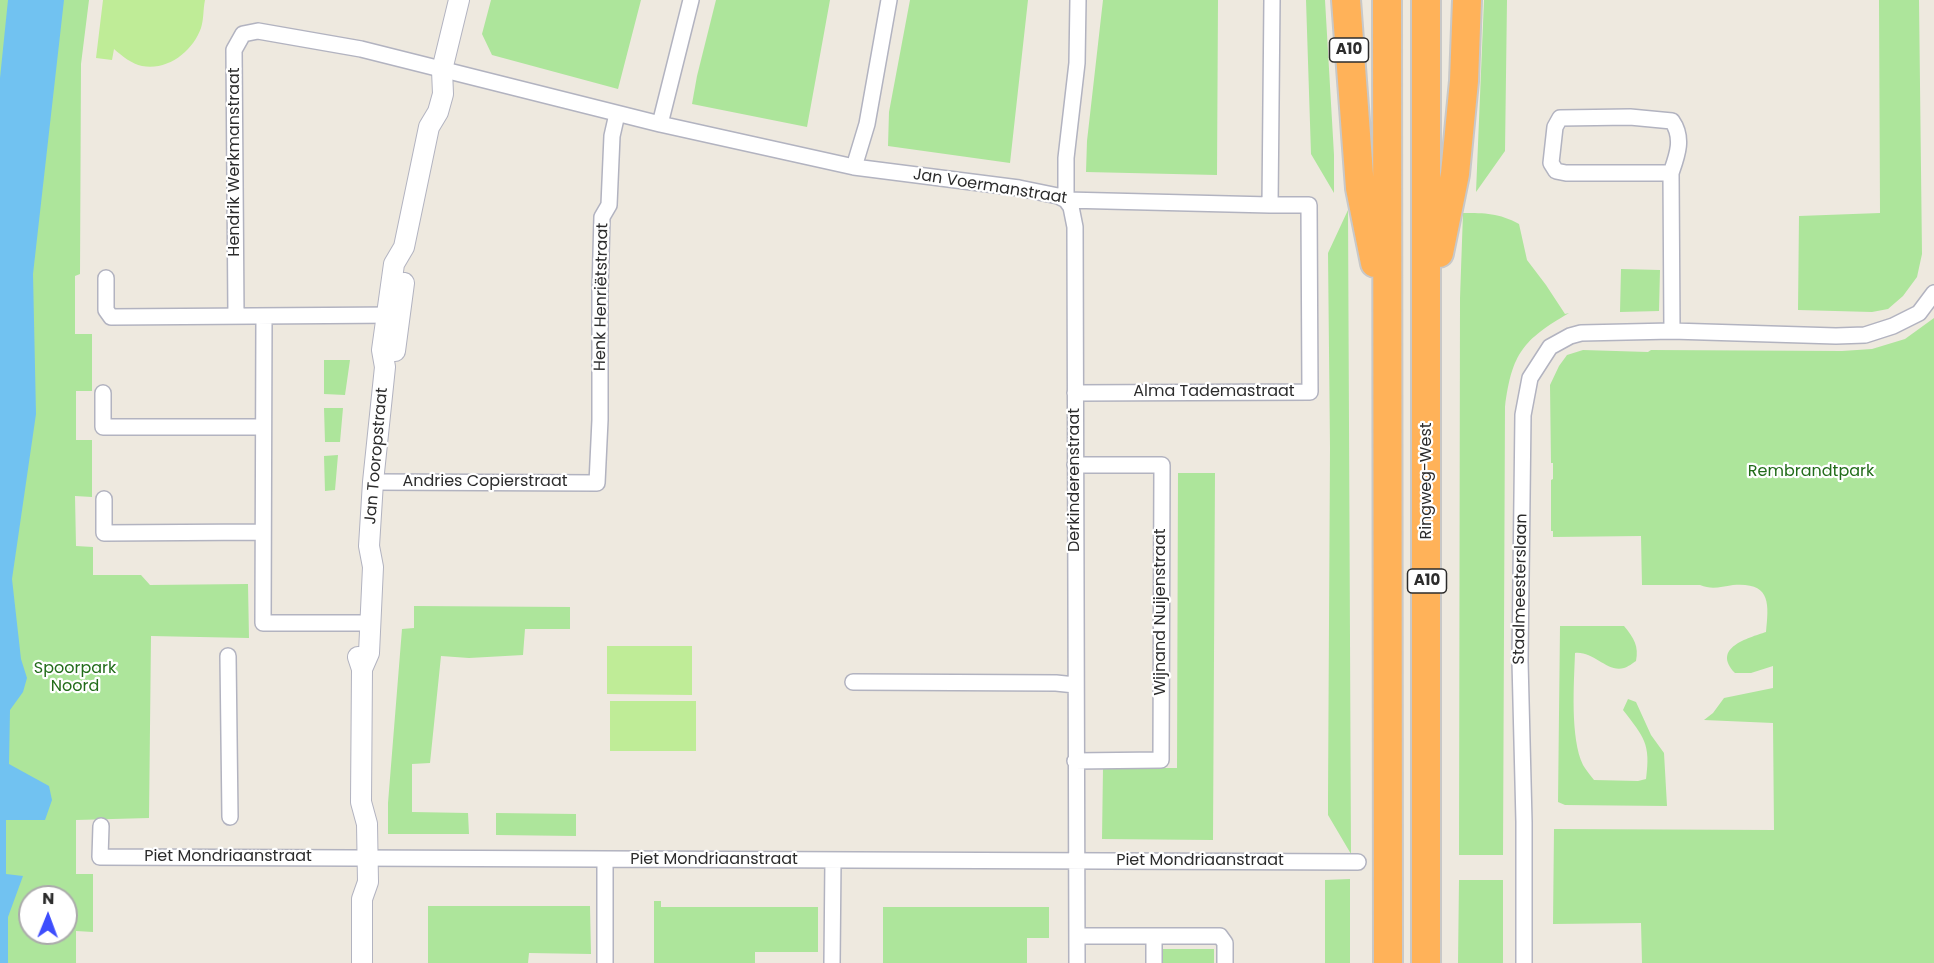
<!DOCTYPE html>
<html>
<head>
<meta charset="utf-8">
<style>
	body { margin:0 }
	#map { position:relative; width:1934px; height:963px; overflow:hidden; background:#eee9df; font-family:Poppins,sans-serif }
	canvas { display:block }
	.north { position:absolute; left:18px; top:885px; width:60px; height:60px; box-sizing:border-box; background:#fff; border:2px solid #ababab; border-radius:50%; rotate:1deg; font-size:16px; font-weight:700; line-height:24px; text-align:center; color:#2c2c2c }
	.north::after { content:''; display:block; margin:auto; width:21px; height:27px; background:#3d4dfd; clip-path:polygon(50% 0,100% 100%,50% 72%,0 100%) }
</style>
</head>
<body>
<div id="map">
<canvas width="1934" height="963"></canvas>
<div class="north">N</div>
</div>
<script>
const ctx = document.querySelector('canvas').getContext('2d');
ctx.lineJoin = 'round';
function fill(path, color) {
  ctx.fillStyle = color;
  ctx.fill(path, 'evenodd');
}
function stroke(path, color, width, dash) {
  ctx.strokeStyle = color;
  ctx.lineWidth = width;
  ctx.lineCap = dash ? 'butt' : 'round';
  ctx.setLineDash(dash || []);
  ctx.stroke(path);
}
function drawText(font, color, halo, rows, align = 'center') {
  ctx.font = font + ' Poppins,sans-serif';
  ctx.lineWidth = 4.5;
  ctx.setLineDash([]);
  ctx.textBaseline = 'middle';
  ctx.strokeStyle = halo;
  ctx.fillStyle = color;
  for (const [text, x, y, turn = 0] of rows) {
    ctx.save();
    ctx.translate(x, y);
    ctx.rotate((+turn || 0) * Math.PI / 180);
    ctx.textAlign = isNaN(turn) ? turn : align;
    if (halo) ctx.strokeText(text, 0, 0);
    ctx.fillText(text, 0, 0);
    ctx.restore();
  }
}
fill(new Path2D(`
	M 0,0 L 89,0 L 81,64 L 80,274 L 75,276 L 75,334 L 92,334 L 92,391 L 76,391 L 76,440 L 92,440 L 92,497 L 75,496 L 76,546 L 93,547 L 93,575 L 141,575 L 150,585 L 248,584 L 249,638 L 151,636 L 149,818 L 76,820 L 76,874 L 93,874 L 93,932 L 76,931 L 76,963 L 0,963 ZM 30,897 L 66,897 L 66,933 L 30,933 Z
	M 491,0 L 641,0 L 618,89 L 492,55 L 482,34 Z
	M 716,0 L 830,0 L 807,127 L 692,104 L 697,76 Z
	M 910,0 L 1028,0 L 1010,163 L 888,146 L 889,112 Z
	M 1103,0 L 1218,0 L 1217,175 L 1086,172 L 1087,141 Z
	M 1306,0 L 1325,0 L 1334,155 L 1334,193 L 1311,154 Z
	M 1484,0 L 1507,0 L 1505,151 L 1476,192 Z
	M 1879,0 L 1919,0 L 1922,254 L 1917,277 L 1903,296 L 1888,309 L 1872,312 L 1798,310 L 1799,216 L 1880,213 Z
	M 1348,210 L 1351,854 L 1328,815 L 1328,797 L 1330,448 L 1328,253 Z
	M 1463,213 C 1485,213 1499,213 1519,224 L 1527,260 L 1546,285 L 1565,314 L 1569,313 C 1523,340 1512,353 1505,407 L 1503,855 L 1459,855 L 1460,298 Z
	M 1621,269 L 1660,270 L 1659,311 L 1620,312 Z
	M 1934,318 L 1934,963 L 1642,963 L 1641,923 L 1553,924 L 1554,829 L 1774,830 L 1773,723 L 1704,720 L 1713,713 L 1724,698 L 1773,688 L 1773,666 L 1751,673 L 1735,673 C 1711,648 1748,638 1766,632 C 1769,603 1771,582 1733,585 C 1720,587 1712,590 1700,585 L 1642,585 L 1641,536 L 1553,537 L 1553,531 L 1551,531 L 1551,480 L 1553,479 L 1553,463 L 1551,463 L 1550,385 L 1559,366 L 1567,355 L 1583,350 L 1648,352 L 1651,350 L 1842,351 L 1872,349 L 1905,339 Z
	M 324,360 L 350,360 L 345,395 L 324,394 Z
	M 324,408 L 343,408 L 340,442 L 325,442 Z
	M 338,455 L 335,490 L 325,491 L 324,456 Z
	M 1178,473 L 1215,473 L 1213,840 L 1102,839 L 1103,768 L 1177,768 Z
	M 414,606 L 570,607 L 570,629 L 525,629 L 523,655 L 469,658 L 441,656 L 430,763 L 412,764 L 412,812 L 468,813 L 469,834 L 388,834 L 388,803 L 402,629 L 414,628 Z
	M 1560,626 L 1624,626 C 1634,638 1639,646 1636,661 C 1633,663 1628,667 1624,668 C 1607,673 1594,651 1575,653 C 1574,683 1570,738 1583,765 C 1586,770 1590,775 1594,780 L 1638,781 L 1646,779 C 1651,744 1644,737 1623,710 L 1628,699 L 1636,702 L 1651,735 L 1664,753 L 1667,806 L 1565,805 L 1558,802 Z
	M 496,813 L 576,814 L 576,836 L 496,835 Z
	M 1350,879 L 1350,963 L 1325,963 L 1325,880 Z
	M 1459,880 L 1503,880 L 1503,963 L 1458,963 Z
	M 654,901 L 661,901 L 661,907 L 818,907 L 818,952 L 755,952 L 755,963 L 654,963 Z
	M 428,906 L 590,906 L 591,954 L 529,953 L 528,963 L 428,963 Z
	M 883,907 L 1049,907 L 1049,938 L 1027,938 L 1027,963 L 883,963 Z
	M 1163,949 L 1214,949 L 1214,963 L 1163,963 Z`), '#ade59b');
fill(new Path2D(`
	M 103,0 L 205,0 C 203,9 204,19 201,28 C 193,51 168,71 142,66 C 132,64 122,56 114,49 L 112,60 L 96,58 Z
	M 607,646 L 692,646 L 692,695 L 607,694 Z
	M 610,701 L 696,701 L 696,751 L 610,751 Z`), '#bfec97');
fill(new Path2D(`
	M 8,0 L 64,0 L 33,274 L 36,414 L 12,579 L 21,659 L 27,678 L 23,692 L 10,710 L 9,764 L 49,786 L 52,800 L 45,820 L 6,820 L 6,874 L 23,876 L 8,917 L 8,963 L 0,963 L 0,78 Z`), '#71c2f1');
const minor = new Path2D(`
	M 660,124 L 691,0
	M 854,167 L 867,124 L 889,0
	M 1671,173 L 1566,173 L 1556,171 L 1551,163 L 1555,127 L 1560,118 L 1630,117 L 1672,121 C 1684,138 1677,156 1671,173 L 1672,331
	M 106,278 L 106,310 L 111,317 L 398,315
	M 236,316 L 234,50 L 243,34 L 258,31 L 361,49 L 660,124 L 854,167 L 1019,188 L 1058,196 L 1066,200 L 1270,205 L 1272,0
	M 264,316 L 263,623 L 371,623
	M 103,393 L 103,427 L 263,427
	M 1075,393 L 1310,392 L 1309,205 L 1270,205
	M 373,482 L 597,483 L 600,420 L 600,290 L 602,217 L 609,205 L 612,136 L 617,114
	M 104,499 L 104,533 L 263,532
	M 228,656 L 230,817
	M 853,682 L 1056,683 L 1075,685
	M 1075,761 L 1161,760 L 1162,465 L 1075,465
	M 101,826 L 100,857 L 1358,862
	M 1077,936 L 1220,936 L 1225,943 L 1225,963
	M 605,963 L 605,860
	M 832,963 L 833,860
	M 1077,963 L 1075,227 L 1071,207 L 1066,200 L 1066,158 L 1077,63 L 1078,0
	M 1154,963 L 1154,936
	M 1524,963 L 1524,822 L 1520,661 L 1523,415 L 1530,378 L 1550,347 L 1570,336 L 1581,333 L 1672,331 L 1836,336 L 1865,335 L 1893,326 L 1919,313 L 1934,293`);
const tertiary = new Path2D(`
	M 395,351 L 404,283
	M 358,657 L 362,669 L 361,802 L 367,824 L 368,882 L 362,899 L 362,963
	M 362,669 L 369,653 L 373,567 L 369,546 L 373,482 L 385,367 L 382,350 L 394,264 L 404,247 L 429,127 L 438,112 L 443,94 L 442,70 L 459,0`);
const motorway = new Path2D(`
	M 1346,0 L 1360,188 L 1375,263
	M 1387,0 L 1388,963
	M 1426,0 L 1426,963
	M 1439,253 L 1455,174 L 1464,81 L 1467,0`);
stroke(minor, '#b2b3c0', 18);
stroke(tertiary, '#b2b3c0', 22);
stroke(motorway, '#c8c8c8', 32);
stroke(minor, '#fff', 15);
stroke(tertiary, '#fff', 20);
stroke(motorway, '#ffb259', 28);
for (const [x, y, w] of [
	[1349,50,39],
	[1427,581,39]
]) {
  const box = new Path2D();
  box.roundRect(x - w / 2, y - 12, w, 24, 4.5);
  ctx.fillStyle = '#fff';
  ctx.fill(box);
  stroke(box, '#2c2c2c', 1.5);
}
drawText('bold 15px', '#2c2c2c', null, [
	["A10",1349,50],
	["A10",1427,581]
]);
drawText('16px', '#2c2c2c', '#fff', [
	["Hendrik Werkmanstraat",235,162,-90],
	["Jan Voermanstraat",990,187,9],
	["Henk Henriëtstraat",602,297,-89],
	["Alma Tademastraat",1214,392],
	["Jan Tooropstraat",377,456,-85],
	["Derkinderenstraat",1075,480,-90],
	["Ringweg-West",1427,481,-90],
	["Andries Copierstraat",485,482],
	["Staalmeesterslaan",1521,589,-89],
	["Wijnand Nuijenstraat",1161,612,-90],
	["Piet Mondriaanstraat",228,857],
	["Piet Mondriaanstraat",714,860],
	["Piet Mondriaanstraat",1200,861]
]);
drawText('16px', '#226c1a', '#fff', [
	["Rembrandtpark",1811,472],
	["Spoorpark",75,669],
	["Noord",75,687]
]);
</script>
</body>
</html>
